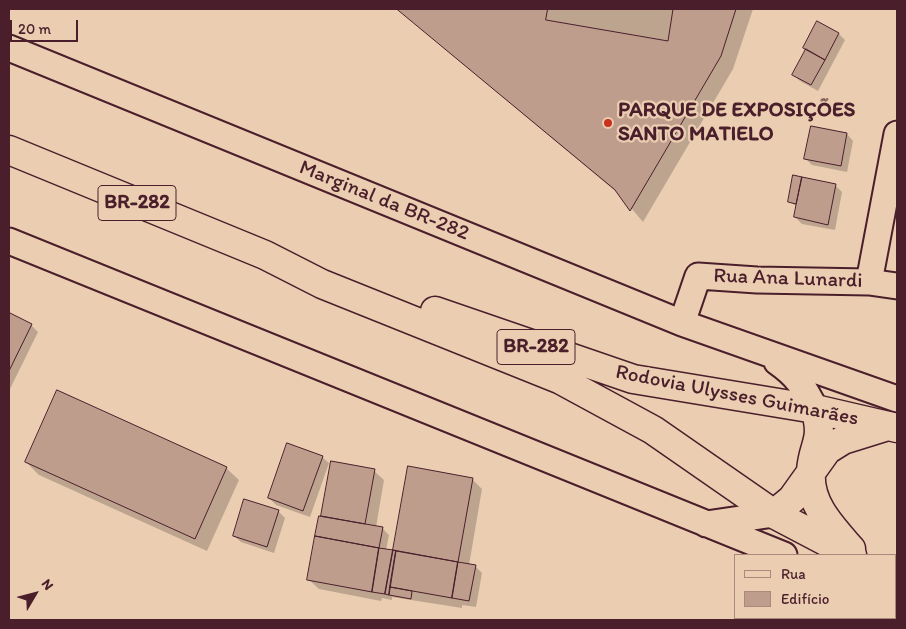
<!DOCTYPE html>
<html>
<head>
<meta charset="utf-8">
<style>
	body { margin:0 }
	#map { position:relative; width:906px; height:629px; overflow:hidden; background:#ebceb2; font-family:Itim,sans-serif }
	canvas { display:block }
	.frame { position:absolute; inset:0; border:10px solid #4a1f2b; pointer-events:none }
	.legend { position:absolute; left:734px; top:554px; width:162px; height:65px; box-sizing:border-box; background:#ebceb2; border:1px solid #ab887c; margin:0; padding:6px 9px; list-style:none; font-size:15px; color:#4a1f2b }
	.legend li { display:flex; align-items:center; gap:10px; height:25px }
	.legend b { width:25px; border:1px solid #ab887c }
	.north { position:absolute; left:10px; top:569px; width:50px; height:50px; -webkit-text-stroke:4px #ebceb2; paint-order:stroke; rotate:53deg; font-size:14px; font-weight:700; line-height:20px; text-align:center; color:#4a1f2b }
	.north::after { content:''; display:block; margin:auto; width:18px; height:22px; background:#4a1f2b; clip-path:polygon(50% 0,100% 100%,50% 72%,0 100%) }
	.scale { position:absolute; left:10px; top:20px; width:68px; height:22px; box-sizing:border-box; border:2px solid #4a1f2b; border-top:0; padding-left:6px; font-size:15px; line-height:18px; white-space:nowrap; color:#4a1f2b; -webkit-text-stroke:4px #ebceb2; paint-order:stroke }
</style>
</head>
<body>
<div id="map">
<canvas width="906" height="629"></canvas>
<div class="frame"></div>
<ul class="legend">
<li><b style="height:6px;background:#ebceb2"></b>Rua</li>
<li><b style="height:14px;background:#be9d8d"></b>Edifício</li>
</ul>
<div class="north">N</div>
<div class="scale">20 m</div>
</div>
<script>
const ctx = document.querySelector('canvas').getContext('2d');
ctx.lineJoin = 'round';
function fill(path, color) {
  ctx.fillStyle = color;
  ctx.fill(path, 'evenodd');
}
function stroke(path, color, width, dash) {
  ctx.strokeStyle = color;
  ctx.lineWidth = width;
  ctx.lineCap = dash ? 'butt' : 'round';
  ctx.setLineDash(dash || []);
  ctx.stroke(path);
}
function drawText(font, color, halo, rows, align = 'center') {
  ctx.font = font + ' Itim,sans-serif';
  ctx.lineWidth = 4.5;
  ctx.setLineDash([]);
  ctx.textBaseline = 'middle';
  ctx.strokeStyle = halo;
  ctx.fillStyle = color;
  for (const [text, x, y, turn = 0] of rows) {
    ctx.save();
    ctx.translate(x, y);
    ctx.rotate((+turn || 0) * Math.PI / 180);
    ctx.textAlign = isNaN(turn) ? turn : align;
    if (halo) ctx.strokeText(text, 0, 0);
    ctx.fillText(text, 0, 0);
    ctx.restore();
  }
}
fill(new Path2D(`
	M 397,9 L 753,9 L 733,69 L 643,222 L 620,195 Z
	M 839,34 L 845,40 L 818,91 L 800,81 L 793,75 Z
	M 847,134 L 853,141 L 847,172 L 812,165 L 806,159 Z
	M 794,177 L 836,186 L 842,192 L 835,230 L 802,224 L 795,217 L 797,206 L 789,202 Z
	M 9,314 L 31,325 L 38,332 L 9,391 Z
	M 322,457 L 329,463 L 310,517 L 276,505 L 269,498 Z
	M 26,462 L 226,468 L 239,480 L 207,551 L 39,475 Z
	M 332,463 L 374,471 L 384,480 L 376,527 L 382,528 L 389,535 L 386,550 L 394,552 L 409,467 L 472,479 L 482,489 L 469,565 L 475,566 L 482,573 L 476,607 L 462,605 L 462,608 L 392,597 L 392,600 L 382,598 L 381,601 L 319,589 L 309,580 Z
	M 278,511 L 285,518 L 274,553 L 241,542 L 234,536 Z`), '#0003');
const building = new Path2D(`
	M 397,9 L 736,9 L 721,56 L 630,211 L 615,190 Z
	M 548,9 L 673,9 L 668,41 L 546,20 Z
	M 817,21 L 839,33 L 825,60 L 803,48 Z
	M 806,49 L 825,60 L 811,85 L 792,75 Z
	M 811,126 L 847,133 L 841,166 L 804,159 Z
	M 793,175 L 802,177 L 796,204 L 788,202 Z
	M 802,177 L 836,184 L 828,225 L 794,217 Z
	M 10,313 L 32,324 L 9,371 L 9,316 Z
	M 57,390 L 227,467 L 195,539 L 25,462 Z
	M 287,443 L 323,456 L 303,511 L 268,498 Z
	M 331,461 L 375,469 L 365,524 L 321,516 Z
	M 408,466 L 473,478 L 458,562 L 393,550 Z
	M 244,499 L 279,510 L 267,547 L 233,536 Z
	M 319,516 L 383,527 L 379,548 L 315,536 Z
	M 315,536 L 379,548 L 372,592 L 307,580 Z
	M 379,548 L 393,550 L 385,594 L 372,592 Z
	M 393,550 L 396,551 L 389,595 L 385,594 Z
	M 396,551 L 458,562 L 452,598 L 390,587 Z
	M 458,562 L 476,565 L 469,601 L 452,598 Z
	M 390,587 L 412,591 L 411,599 L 389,595 Z`);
fill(building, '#be9d8d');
stroke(building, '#4a1f2b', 1);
const minor = new Path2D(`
	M 9,48 L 682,323 L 897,399
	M 9,241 L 784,555
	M 869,282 L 897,134
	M 682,323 L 698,276 L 757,280 L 869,282 L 897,286
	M 777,362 C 796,375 805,388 815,409
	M 706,524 L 774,514`);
const highway = new Path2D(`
	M 9,150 L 265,255 L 322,284 L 559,379 L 653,430 L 774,514 L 852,555
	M 435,311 L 633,379 L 815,409 L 897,428
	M 815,409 C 825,441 813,443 811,471 C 808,503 831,526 851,549
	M 774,514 L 792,499 L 827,450 L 843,440 L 888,426
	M 895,572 L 897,573
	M 895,598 L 897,598`);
stroke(minor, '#4a1f2b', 29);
stroke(highway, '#4a1f2b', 31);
stroke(minor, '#ebceb2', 25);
stroke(highway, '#ebceb2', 28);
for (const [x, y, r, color] of [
	[608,123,5,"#c8321e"]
]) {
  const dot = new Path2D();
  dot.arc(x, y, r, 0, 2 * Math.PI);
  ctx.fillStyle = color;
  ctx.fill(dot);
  stroke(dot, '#ebceb2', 2);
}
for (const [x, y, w] of [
	[137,203,78],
	[536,347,78]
]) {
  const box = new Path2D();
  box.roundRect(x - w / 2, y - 17.5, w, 35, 4);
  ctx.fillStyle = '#ebceb2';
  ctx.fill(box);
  stroke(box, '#4a1f2b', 1);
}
drawText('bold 20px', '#4a1f2b', null, [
	["BR-282",137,203],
	["BR-282",536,347]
]);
drawText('bold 21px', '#4a1f2b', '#ebceb2', [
	["PARQUE DE EXPOSIÇÕES",618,111],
	["SANTO MATIELO",618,135]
], 'left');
drawText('21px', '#4a1f2b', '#ebceb2', [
	["Marginal da BR-282",384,201,22],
	["Rua Ana Lunardi",788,279,2],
	["Rodovia Ulysses Guimarães",737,396,11]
]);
</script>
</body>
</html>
